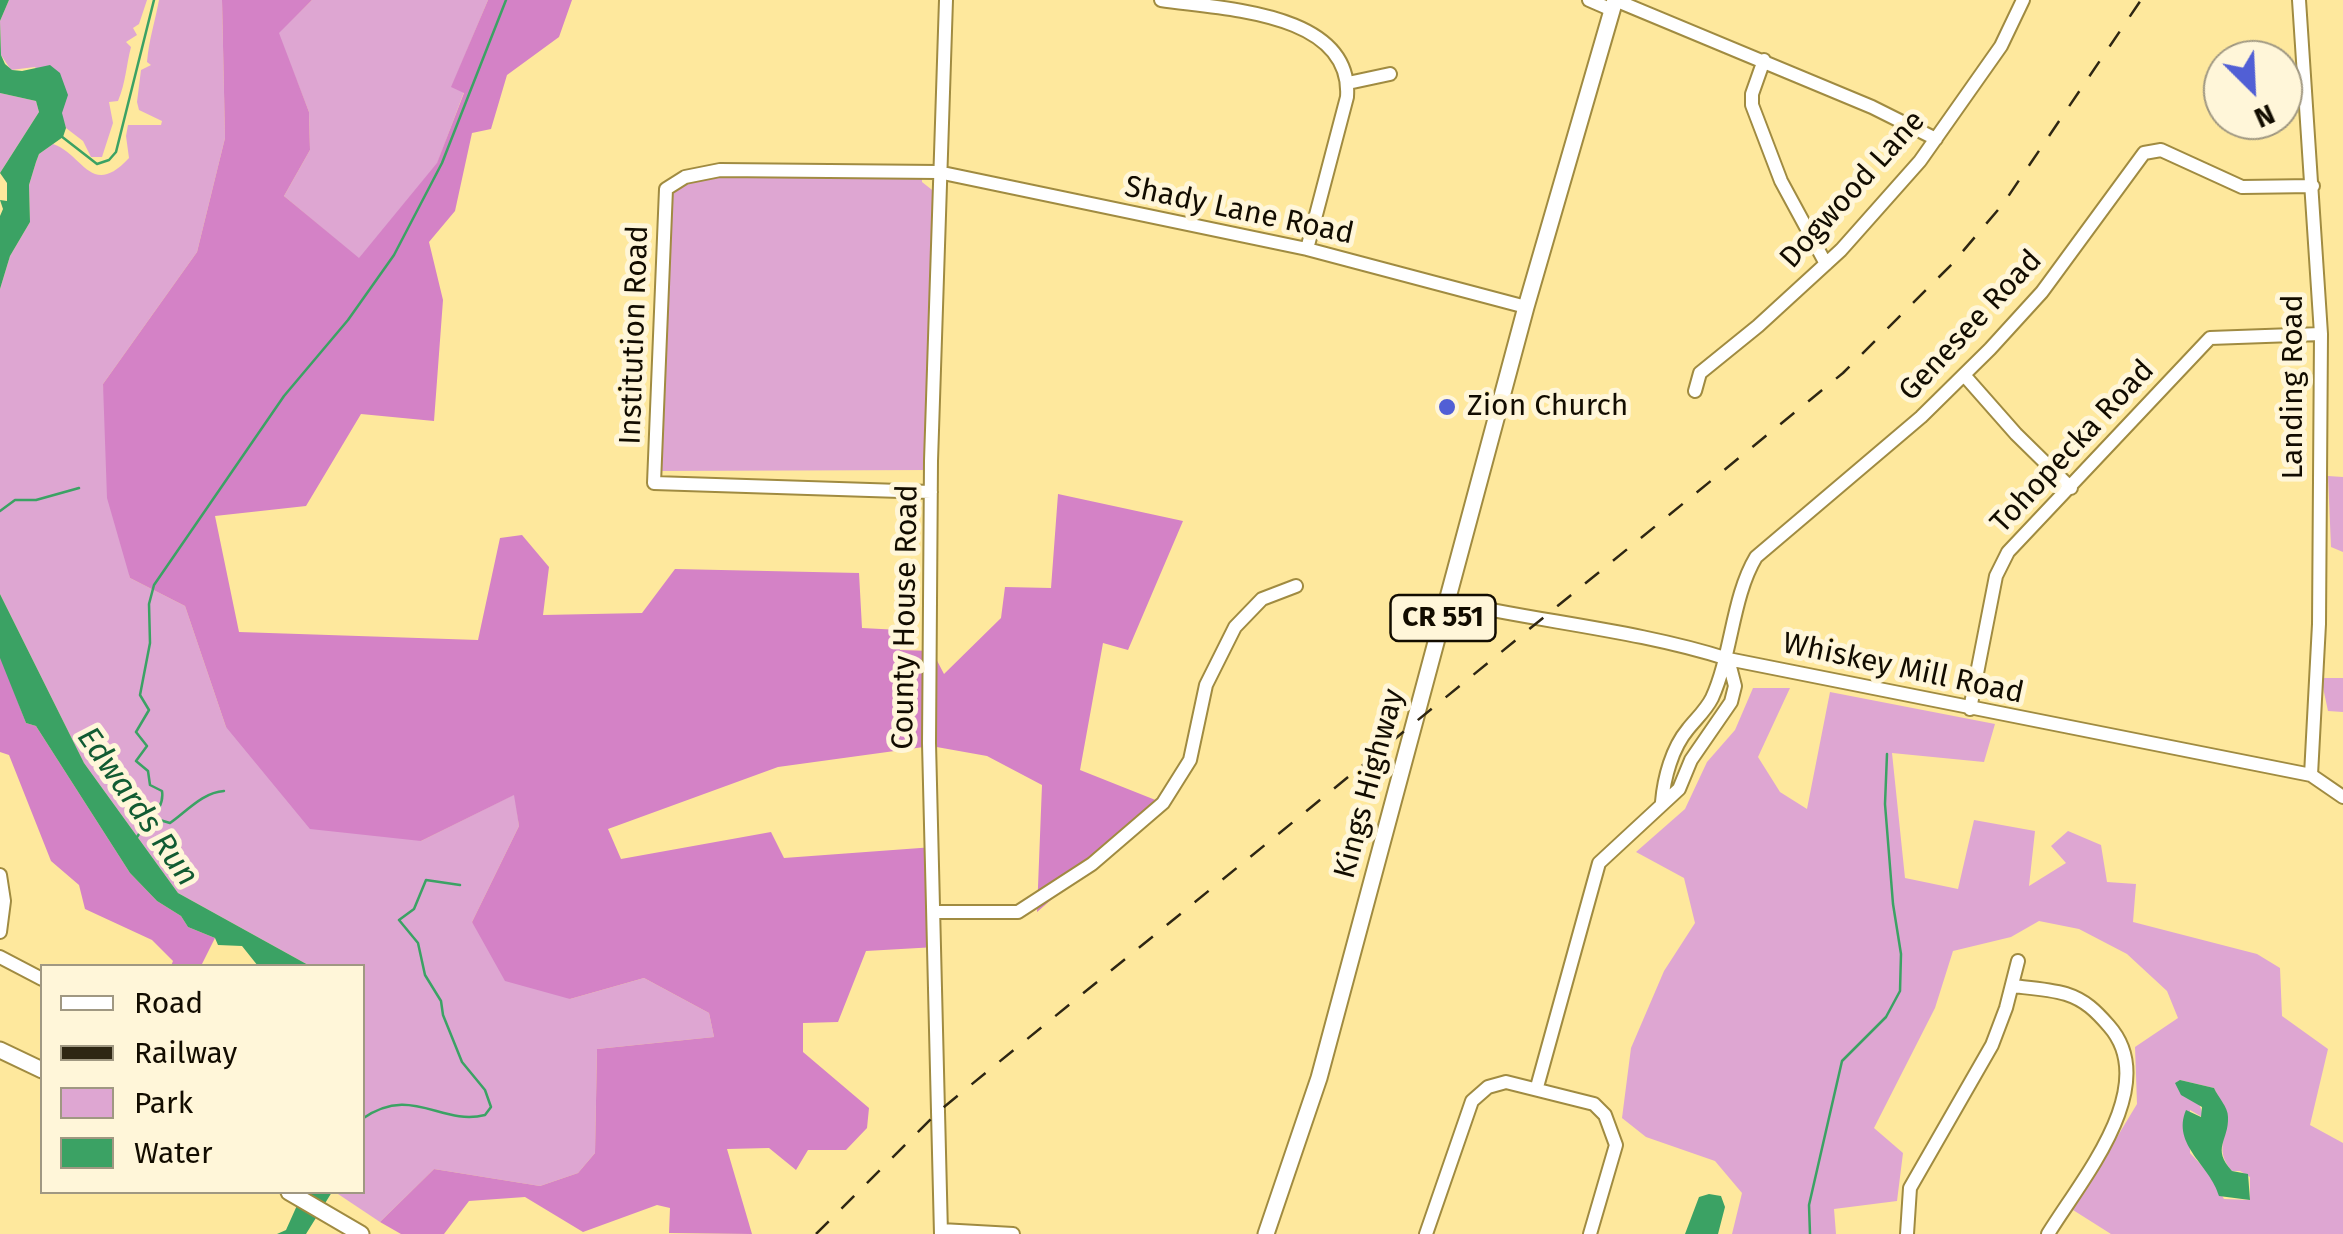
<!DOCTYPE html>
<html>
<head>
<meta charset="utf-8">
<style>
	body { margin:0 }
	#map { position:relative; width:2343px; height:1234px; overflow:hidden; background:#fee89d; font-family:"Fira Sans",sans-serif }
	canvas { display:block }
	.legend { position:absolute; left:40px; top:964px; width:325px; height:230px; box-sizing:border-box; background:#fff6d9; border:2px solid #a09882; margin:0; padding:12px 18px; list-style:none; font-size:30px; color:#120c00 }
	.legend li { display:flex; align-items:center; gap:20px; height:50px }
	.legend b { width:50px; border:2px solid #a09882 }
	.north { position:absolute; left:2203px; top:40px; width:100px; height:100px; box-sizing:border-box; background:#fff6d9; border:2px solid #a09882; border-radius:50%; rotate:156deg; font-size:28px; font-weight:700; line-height:40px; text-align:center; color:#120c00 }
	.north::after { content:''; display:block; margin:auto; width:35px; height:45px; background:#515fd5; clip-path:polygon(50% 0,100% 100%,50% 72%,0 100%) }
</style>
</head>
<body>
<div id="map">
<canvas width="2343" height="1234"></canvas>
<ul class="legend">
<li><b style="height:12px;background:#fff"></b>Road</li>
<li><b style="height:12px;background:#2e2613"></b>Railway</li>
<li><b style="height:28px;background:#dea6d2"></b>Park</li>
<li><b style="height:28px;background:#3ba264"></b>Water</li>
</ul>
<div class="north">N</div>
</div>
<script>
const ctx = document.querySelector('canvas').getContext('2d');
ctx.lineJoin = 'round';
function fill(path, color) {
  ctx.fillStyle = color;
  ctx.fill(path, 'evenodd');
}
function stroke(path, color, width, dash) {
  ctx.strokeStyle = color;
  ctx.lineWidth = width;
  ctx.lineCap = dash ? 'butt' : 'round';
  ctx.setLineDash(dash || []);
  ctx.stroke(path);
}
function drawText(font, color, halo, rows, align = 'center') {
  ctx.font = font + ' "Fira Sans",sans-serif';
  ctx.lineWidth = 10;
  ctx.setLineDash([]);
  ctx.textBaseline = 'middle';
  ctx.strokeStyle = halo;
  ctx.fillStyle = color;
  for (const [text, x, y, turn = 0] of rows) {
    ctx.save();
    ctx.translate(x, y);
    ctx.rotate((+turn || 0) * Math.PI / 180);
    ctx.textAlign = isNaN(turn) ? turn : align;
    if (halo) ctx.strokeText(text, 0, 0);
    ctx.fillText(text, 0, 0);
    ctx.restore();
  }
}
fill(new Path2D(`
	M 9,0 L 147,0 L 139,24 L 133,28 L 137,35 L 126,42 L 131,47 C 126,66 126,82 118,101 L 109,102 L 113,123 L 102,157 L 91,157 L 83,141 L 66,128 L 61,113 L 35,67 L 11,70 L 1,55 L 0,21 Z
	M 159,0 L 222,0 L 225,138 L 197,252 L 103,384 L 130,578 L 185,606 L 226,727 L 421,841 L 515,794 L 519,826 L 472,922 L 570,999 L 644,978 L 709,1013 L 714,1037 L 597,1049 L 595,1153 L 578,1173 L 540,1186 L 434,1169 L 380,1222 L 335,1192 L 362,1192 L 362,966 L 310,966 L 178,893 L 84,763 L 0,594 L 0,289 L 10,256 L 30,222 L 29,185 L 36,162 L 39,154 L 53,144 C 83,154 91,199 129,158 L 126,136 L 128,125 L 161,125 L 162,121 L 139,110 L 137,102 L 141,70 L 151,65 L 147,62 C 149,39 155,22 159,0 Z
	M 312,0 L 488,0 L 452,86 L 464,92 L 437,164 L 359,259 L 284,196 L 310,150 L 309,112 L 278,33 Z
	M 0,93 L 36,101 L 39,112 L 0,173 Z
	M 724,174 L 922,176 L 922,182 L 936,193 L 932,470 L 660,471 L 671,187 Z
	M 2328,476 L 2343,477 L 2343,552 L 2331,547 Z
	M 2321,678 L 2343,678 L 2343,712 L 2328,711 Z
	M 1753,688 L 1790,688 L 1758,757 L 1780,792 L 1807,809 L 1830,692 L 1995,724 L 1984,762 L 1892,753 L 1905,878 L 1958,889 L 1974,820 L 2035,831 L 2029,886 L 2066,863 L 2051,846 L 2068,831 L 2101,845 L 2107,882 L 2136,884 L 2133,922 L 2257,954 L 2280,968 L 2282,1016 L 2328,1049 L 2310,1125 L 2343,1143 L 2343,1234 L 2111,1234 L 2073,1210 L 2137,1104 L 2135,1047 L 2178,1018 L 2167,991 L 2127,954 L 2079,929 L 2039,921 L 2011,937 L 1953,951 L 1935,1008 L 1874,1128 L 1903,1153 L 1897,1201 L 1834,1209 L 1836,1234 L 1732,1234 L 1742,1193 L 1715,1161 L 1646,1137 L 1622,1118 L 1631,1048 L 1664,971 L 1695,923 L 1684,878 L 1636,852 L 1685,809 L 1707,762 L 1735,730 ZM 2180,1080 L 2214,1088 L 2228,1118 C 2224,1139 2216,1153 2232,1171 L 2240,1171 L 2250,1177 L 2250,1200 L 2224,1199 L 2208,1172 L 2190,1153 L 2190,1110 L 2202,1117 C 2204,1104 2188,1092 2180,1080 Z`), '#dea6d2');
fill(new Path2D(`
	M 222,0 L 312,0 L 279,33 L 309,112 L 310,150 L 284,196 L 359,258 L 437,163 L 464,93 L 451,87 L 488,0 L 572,0 L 559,37 L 507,75 L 491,129 L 472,133 L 455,211 L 429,242 L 443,300 L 434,421 L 361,414 L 306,506 L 215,516 L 239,632 L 478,640 L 500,538 L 522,535 L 549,567 L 543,615 L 642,613 L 675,569 L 859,573 L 862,628 L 900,630 L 900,650 L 932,651 L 944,674 L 1001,618 L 1005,587 L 1051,588 L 1058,494 L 1183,521 L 1128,650 L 1103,643 L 1080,770 L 1163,803 L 1037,912 L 1042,785 L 987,756 L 931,746 L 778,767 L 608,829 L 621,859 L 771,832 L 784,858 L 934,847 L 936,947 L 866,951 L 838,1022 L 803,1023 L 803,1052 L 869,1108 L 867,1128 L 846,1150 L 808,1150 L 796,1170 L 769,1148 L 727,1149 L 752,1234 L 669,1233 L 670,1208 L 657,1205 L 583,1232 L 525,1197 L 469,1201 L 444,1234 L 401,1234 L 380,1222 L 434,1169 L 540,1186 L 578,1173 L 595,1153 L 597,1049 L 714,1037 L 709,1013 L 644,978 L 570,999 L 505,981 L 472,922 L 519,826 L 514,795 L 421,841 L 310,829 L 226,727 L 185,606 L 130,578 L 107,498 L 103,384 L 197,252 L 225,138 Z
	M 0,655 L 26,723 L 36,726 L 130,873 L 157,901 L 181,916 L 188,927 L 215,938 L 201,966 L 171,966 L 173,961 L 152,940 L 85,909 L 79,885 L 51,861 L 9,755 L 0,752 Z`), '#d482c6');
fill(new Path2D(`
	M 0,0 L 9,0 L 0,21 L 1,55 L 5,64 L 12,70 L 22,71 L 50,65 L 60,73 L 68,95 L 62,113 L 66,128 L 63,137 L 39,154 L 36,162 L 29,185 L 30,222 L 10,256 L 0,289 L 0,216 L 3,209 L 0,200 L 7,201 L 7,183 L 0,173 L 39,112 L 36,101 L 0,93 Z
	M 0,594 L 84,763 L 178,893 L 310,966 L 258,966 L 242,946 L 218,945 L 215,938 L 188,927 L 181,916 L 157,901 L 130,873 L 36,726 L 26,723 L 0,658 Z
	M 2180,1080 L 2214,1088 C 2218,1097 2228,1107 2228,1117 C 2229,1141 2211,1148 2232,1171 L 2248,1174 L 2250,1200 L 2219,1196 C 2211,1166 2171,1145 2186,1110 L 2201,1117 L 2202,1107 L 2181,1095 L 2175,1083 Z
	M 303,1192 L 332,1192 L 306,1234 L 277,1234 L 286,1230 Z
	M 1709,1194 L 1721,1196 L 1725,1207 L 1718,1234 L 1685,1234 L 1699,1197 Z`), '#3ba264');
stroke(new Path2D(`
	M 61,136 L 97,164 L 109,160 L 116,152 L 154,0
	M 0,511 L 15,500 L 36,500 L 79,488
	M 153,818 L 170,823 C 186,812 203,792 224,791
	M 137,837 C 147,821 165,810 162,791 L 150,785 L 148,771 L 136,761 L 147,746 L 136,732 L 149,710 L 140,695 L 150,643 L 149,604 L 154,585 L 284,396 L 348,320 L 394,255 L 442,163 L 506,0
	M 362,1119 C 412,1084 440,1126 485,1115 L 491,1107 L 485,1090 L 462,1062 L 443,1015 L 441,1001 L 425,975 L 418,943 L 399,920 L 414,909 L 426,880 L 460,885
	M 1810,1234 L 1809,1205 L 1842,1061 L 1886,1017 L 1900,991 L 1901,954 L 1893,904 L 1885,804 L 1887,754`), '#3ba264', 2.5);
const minor = new Path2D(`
	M 1161,0 C 1220,9 1353,11 1347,97 L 1307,249
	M 1589,0 L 1612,10
	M 1615,0 L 1872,107 L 1936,139
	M 2299,0 L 2321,334 L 2319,624 L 2311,775
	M 1764,60 L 1752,94 L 1752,105 L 1781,181 L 1826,264
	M 1348,83 L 1390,74
	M 1964,375 L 2016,434 L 2071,488
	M 1695,391 L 1700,373 L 1758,326 L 1841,250 L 1920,161 L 2001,46 L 2023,0
	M 931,492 L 654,483 L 666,189 L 685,177 L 720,170 L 938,172 L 1307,249 L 1526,307
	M 1448,601 C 1540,622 1637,630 1728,659 L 2311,775 L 2343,797
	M 1970,709 L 1996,576 L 2008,552 L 2210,338 L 2321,334
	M 1662,802 C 1664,778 1672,748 1688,729 C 1696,719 1706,710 1712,698 C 1732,654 1732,597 1756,557 L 1921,417 L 1990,349 L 2042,292 L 2144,153 L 2161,150 L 2242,187 L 2313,186
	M 0,875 L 4,901 L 0,932
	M 935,912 L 1018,912 L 1092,864 L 1163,803 L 1190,760 L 1206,685 L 1235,627 L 1262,599 L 1296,586
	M 0,957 L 42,979
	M 2012,986 C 2030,988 2049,989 2066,994 C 2085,1000 2096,1011 2109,1026 C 2162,1086 2081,1180 2048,1234
	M 1537,1087 L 1599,863 L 1679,789 L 1691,760 L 1731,702 L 1735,686 L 1728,659
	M 941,1230 L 1013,1234
	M 941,1234 L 929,743 L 931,461 L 946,0
	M 1426,1234 L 1472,1101 L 1488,1087 L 1506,1082 L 1594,1104 L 1605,1115 L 1616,1145 L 1590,1234
	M 1907,1234 L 1910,1188 L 1992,1045 L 2006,1008 L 2018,961`);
const major = new Path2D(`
	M 0,1050 L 42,1070
	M 289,1192 L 361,1234
	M 1266,1234 L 1319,1078 L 1526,307 L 1615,0`);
stroke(minor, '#a08b41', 16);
stroke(major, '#a08b41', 19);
stroke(minor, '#fff', 12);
stroke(major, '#fff', 15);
stroke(new Path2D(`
	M 816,1234 L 939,1111 L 1843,373 L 1952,264 L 2003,204 L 2141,0`), '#2e2613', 2.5, [18, 18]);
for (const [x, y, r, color] of [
	[1447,407,10,"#515fd5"]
]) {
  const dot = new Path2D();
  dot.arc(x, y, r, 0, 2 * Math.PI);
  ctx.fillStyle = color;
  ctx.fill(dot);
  stroke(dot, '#fff6d9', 4);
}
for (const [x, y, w] of [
	[1443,618,105]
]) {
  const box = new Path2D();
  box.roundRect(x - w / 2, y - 23, w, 46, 8);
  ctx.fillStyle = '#fff6d9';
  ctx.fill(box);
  stroke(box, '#120c00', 2.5);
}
drawText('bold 28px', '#120c00', null, [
	["CR 551",1443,618]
]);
drawText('30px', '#120c00', '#fff6d9', [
	["Dogwood Lane",1853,190,-48],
	["Shady Lane Road",1239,211,12],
	["Genesee Road",1971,326,-47],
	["Institution Road",635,335,-88],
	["Landing Road",2294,387,-90],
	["Tohopecka Road",2073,447,-47],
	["County House Road",906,617,-89],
	["Whiskey Mill Road",1903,669,12],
	["Kings Highway",1370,784,-75]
]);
drawText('30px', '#120c00', '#fff6d9', [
	["Zion Church",1467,407]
], 'left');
drawText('italic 32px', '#115b32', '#fff6d9', [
	["Edwards Run",137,807,55]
]);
</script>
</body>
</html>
